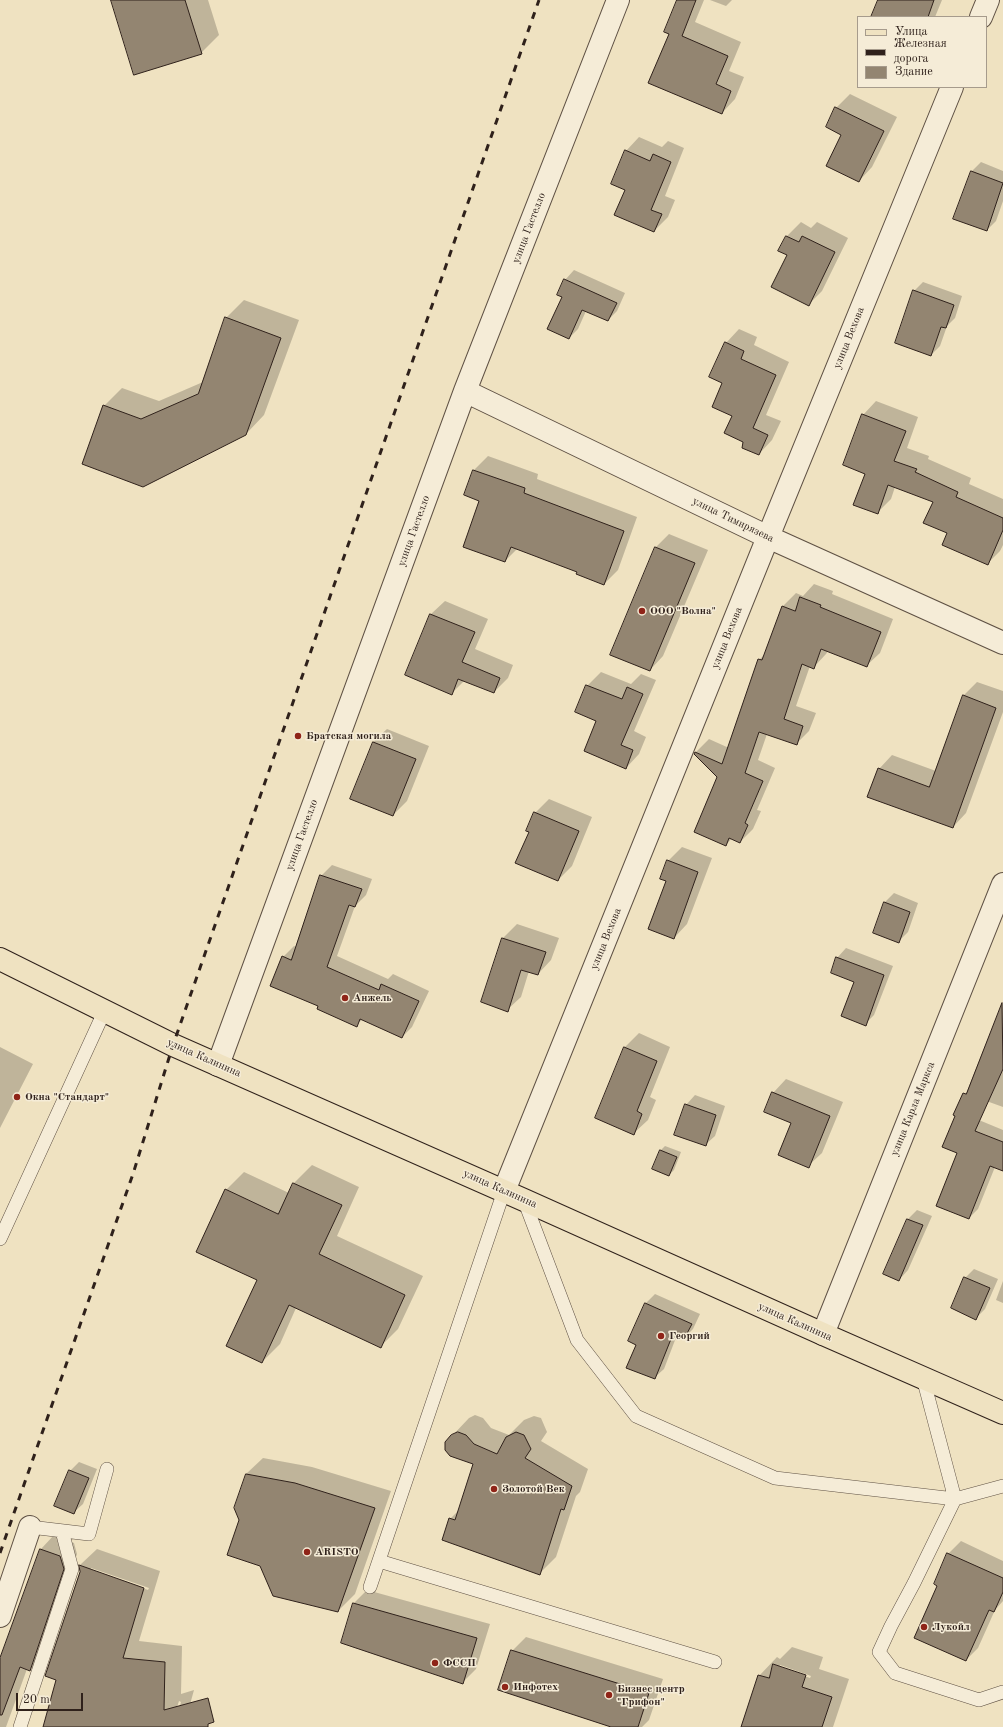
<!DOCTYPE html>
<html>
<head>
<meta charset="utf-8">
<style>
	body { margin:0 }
	#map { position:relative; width:1003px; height:1727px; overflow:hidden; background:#efe2c1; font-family:"Old Standard TT",serif }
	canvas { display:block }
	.legend { position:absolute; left:857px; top:16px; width:130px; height:72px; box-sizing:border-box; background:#f5ecd7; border:1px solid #a69b8c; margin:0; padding:5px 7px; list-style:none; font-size:12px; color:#2f211b }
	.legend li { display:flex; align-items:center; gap:8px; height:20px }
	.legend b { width:20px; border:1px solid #a69b8c }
	.scale { position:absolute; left:16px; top:1693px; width:67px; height:18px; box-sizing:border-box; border:2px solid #2f211b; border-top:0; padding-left:5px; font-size:12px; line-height:14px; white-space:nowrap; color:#2f211b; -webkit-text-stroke:3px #f5ecd7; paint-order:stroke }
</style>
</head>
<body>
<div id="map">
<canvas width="1003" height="1727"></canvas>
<ul class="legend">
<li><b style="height:5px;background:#efe2c1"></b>Улица</li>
<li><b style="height:5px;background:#2f211b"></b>Железная дорога</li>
<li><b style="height:11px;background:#938571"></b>Здание</li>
</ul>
<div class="scale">20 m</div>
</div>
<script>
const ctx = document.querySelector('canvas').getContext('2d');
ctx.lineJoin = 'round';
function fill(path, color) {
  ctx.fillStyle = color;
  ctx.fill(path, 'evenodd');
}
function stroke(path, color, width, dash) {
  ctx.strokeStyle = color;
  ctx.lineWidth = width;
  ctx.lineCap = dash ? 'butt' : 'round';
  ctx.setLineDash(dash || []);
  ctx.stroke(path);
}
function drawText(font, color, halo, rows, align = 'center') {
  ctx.font = font + ' "Old Standard TT",serif';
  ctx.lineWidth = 3;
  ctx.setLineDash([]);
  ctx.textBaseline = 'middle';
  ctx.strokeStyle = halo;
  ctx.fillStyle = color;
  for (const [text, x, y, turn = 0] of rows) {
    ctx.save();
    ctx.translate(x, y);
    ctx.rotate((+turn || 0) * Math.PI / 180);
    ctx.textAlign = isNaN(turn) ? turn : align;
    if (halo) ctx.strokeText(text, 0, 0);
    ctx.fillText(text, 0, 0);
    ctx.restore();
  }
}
fill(new Path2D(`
	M 112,0 L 208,0 L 219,35 L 201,53 Z
	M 678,0 L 704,0 L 695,22 L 741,42 L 729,71 L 744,77 L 735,99 L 722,113 L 670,34 Z
	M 710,0 L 732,0 L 726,6 Z
	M 879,0 L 942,0 L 935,17 L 872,17 Z
	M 850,94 L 897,117 L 872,167 L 859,181 L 842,134 L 836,108 Z
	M 639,137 L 662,147 L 668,141 L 684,148 L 665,196 L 675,200 L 668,217 L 654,231 L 626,189 L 626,151 Z
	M 981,162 L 1003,171 L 1003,201 L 996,221 L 987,230 L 972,171 Z
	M 801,222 L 811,228 L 817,222 L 848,238 L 822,291 L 808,305 L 788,254 L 780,250 L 787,236 Z
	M 574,270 L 625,293 L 617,311 L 608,320 L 586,311 L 578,329 L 569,338 L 563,296 L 565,280 Z
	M 923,282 L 962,296 L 955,318 L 947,326 L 940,346 L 931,355 L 914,291 Z
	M 244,300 L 299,320 L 264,415 L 246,434 L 143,486 L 104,406 L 122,388 L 159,401 L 203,382 L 226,318 Z
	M 739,329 L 757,337 L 754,345 L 789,362 L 766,415 L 781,421 L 772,440 L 759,454 L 744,441 L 733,415 L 726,343 Z
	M 876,401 L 918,417 L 907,448 L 929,456 L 928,459 L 971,478 L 969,484 L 1003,499 L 1003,545 L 1000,551 L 987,564 L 948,533 L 934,501 L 895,487 L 891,499 L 877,513 L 866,473 L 863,415 Z
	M 488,456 L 538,474 L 537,479 L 637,517 L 618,570 L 604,584 L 579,571 L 518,548 L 505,561 L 480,500 L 466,495 L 474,470 Z
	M 669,534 L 708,550 L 663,656 L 650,670 L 656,547 Z
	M 814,584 L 833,591 L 832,594 L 893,619 L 880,653 L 866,666 L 828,651 L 826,654 L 813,668 L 810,666 L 796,706 L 816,713 L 809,731 L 796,744 L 767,734 L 758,760 L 775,768 L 757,810 L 761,811 L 753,829 L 740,842 L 732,838 L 726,845 L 718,776 L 696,752 L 709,739 L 729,748 L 759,660 L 765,654 L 783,606 L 796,593 L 803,596 Z
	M 445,601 L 488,619 L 475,649 L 513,665 L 508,678 L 494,692 L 465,680 L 452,693 L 431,614 Z
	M 601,672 L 631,684 L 641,674 L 656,680 L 634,731 L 646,737 L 639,754 L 626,768 L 587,686 Z
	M 977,682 L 1003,691 L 1003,712 L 966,813 L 953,827 L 879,769 L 892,755 L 936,771 L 963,696 Z
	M 387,729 L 429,746 L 407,801 L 393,815 L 373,742 Z
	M 549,799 L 592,817 L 572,866 L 558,880 L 530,832 L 535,813 Z
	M 682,847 L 712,858 L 687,924 L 674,938 L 667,880 L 668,861 Z
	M 332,865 L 372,879 L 366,895 L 355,906 L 337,956 L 388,979 L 393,974 L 429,991 L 412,1027 L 402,1037 L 363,1019 L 356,1025 L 319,1006 L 283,957 L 294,946 L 296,947 L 321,876 Z
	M 894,893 L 918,903 L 908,932 L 898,942 L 885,902 Z
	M 517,924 L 559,938 L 551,960 L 538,974 L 529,971 L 521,997 L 507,1010 L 482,1002 L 503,938 Z
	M 846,948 L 893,966 L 874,1015 L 865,1024 L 855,981 L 837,958 Z
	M 1003,1002 L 1003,1107 L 967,1094 Z
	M 639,1033 L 670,1047 L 650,1097 L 656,1100 L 648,1120 L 634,1133 L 596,1118 L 625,1047 Z
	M 0,1047 L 33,1064 L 0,1128 Z
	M 786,1079 L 843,1102 L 822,1153 L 808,1166 L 793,1123 L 773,1093 Z
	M 695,1095 L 725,1106 L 715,1136 L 705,1145 L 686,1105 Z
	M 962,1113 L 1003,1130 L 1003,1170 L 995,1167 L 978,1209 L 969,1218 L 959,1152 Z
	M 665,1146 L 681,1152 L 674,1170 L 669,1175 L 653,1168 L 661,1150 Z
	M 312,1165 L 359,1187 L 337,1236 L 423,1276 L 398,1329 L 380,1347 L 296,1308 L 280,1344 L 262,1362 L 258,1280 L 226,1190 L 244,1172 L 289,1193 L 294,1183 Z
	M 917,1210 L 932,1216 L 908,1270 L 899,1280 L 885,1273 L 908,1219 Z
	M 974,1269 L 998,1279 L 985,1309 L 976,1318 L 965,1278 Z
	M 1003,1281 L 1003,1303 L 996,1300 Z
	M 655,1294 L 700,1314 L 693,1329 L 684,1338 L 677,1335 L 664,1369 L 654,1378 L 637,1344 L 629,1341 L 646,1303 Z
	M 475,1415 L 483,1418 L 491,1428 L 509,1435 L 524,1420 L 534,1416 L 541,1418 L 547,1432 L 541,1441 L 588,1469 L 580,1492 L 576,1496 L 556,1557 L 539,1574 L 450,1519 L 459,1510 L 474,1463 L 452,1436 L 469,1418 Z
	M 263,1458 L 312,1467 L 391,1491 L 355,1594 L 338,1611 L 240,1520 L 246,1474 Z
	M 79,1462 L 97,1469 L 83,1504 L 73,1513 L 70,1471 Z
	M 54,1535 L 74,1543 L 77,1554 L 44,1656 L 30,1670 L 27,1669 L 6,1727 L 0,1727 L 0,1661 L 41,1549 Z
	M 961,1541 L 1003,1561 L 1003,1601 L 995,1610 L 978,1648 L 966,1660 L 939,1585 L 948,1554 Z
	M 97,1549 L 160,1571 L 139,1641 L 182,1646 L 181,1694 L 194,1690 L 186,1719 L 178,1727 L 44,1727 L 57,1679 L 81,1572 L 80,1565 ZM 91,1568 L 149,1588 L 148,1590 L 91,1570 ZM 179,1701 L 181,1702 L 175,1723 L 172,1723 Z
	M 367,1590 L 490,1624 L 476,1669 L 462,1683 L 354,1603 Z
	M 526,1637 L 663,1679 L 649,1720 L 642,1727 L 614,1727 L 512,1651 Z
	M 792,1647 L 823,1657 L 819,1669 L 849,1679 L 833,1727 L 742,1727 L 759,1676 L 777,1657 L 780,1659 ZM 780,1665 L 811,1676 L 810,1678 L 779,1667 Z`), '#0003');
const building = new Path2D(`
	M 111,0 L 185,0 L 202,54 L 134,75 Z
	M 677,0 L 696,0 L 682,36 L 728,56 L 716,84 L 731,91 L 722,114 L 648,83 L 669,34 L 664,32 Z
	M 878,0 L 934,0 L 928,17 L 871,17 Z
	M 835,107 L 884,131 L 859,182 L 826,166 L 841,135 L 826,127 Z
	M 625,150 L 650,161 L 653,154 L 671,162 L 651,210 L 662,214 L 654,232 L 614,215 L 625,190 L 611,184 Z
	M 971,171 L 1003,183 L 987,231 L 953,219 Z
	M 786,236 L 799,242 L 802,236 L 835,252 L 809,306 L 771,287 L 787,255 L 778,251 Z
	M 564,279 L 617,303 L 608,321 L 582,310 L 569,339 L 547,329 L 562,297 L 557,295 Z
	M 913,290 L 954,305 L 946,328 L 941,327 L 931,356 L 895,343 Z
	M 225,317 L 281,338 L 246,435 L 143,487 L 82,464 L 103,405 L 141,419 L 198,394 Z
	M 725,342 L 744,351 L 741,359 L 776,375 L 753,428 L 768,435 L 759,455 L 742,448 L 743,442 L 724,433 L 732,416 L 712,407 L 722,383 L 709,377 Z
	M 862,414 L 906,431 L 894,461 L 917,469 L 915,472 L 958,492 L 956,497 L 1003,518 L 1003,530 L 988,565 L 942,545 L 947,533 L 923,523 L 933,502 L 888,485 L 878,514 L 853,505 L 865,474 L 843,465 Z
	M 473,470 L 525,488 L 524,493 L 624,531 L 604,585 L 576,574 L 577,572 L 511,547 L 505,562 L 463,547 L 479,501 L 464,495 Z
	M 655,547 L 695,563 L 650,671 L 610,655 Z
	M 800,597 L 821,605 L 820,607 L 881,632 L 867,667 L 821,649 L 814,669 L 802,664 L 784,719 L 803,726 L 797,745 L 759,732 L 745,773 L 763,781 L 745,823 L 748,825 L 740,843 L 729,838 L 726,846 L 694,832 L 717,777 L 694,754 L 695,752 L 722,764 L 758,659 L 762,660 L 782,606 L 795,611 Z
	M 430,614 L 475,632 L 462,662 L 500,678 L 494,693 L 458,679 L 452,695 L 405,675 Z
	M 586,685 L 622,699 L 627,687 L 643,694 L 621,745 L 633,750 L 626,769 L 584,751 L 596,721 L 575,712 Z
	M 963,695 L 996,708 L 953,828 L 867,797 L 878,768 L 929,787 Z
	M 373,742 L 416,759 L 393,816 L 350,799 Z
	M 534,812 L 579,831 L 558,881 L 515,863 L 529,832 L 526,831 Z
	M 667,860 L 698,872 L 674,939 L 648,929 L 666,881 L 660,879 Z
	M 320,875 L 362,889 L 355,907 L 349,905 L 327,967 L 379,990 L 381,984 L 419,1001 L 402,1038 L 360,1019 L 357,1027 L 317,1009 L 318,1006 L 270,986 L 282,956 L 291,960 Z
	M 884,902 L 910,912 L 899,943 L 873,933 Z
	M 502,938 L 546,952 L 538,975 L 521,970 L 508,1012 L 481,1002 Z
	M 836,957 L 884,975 L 866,1026 L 841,1016 L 854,982 L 831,973 Z
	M 1002,1003 L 1003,1069 L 975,1131 L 1003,1142 L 1003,1171 L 990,1166 L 969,1219 L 936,1206 L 957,1153 L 942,1147 L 955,1116 L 953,1115 L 963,1093 L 966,1094 Z
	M 624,1047 L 657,1061 L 637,1111 L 642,1114 L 634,1135 L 595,1118 Z
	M 772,1092 L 830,1116 L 809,1168 L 778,1155 L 791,1123 L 764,1112 Z
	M 685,1104 L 716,1115 L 706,1146 L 674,1135 Z
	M 660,1150 L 677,1157 L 669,1176 L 652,1169 Z
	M 293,1183 L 342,1205 L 319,1254 L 405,1295 L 381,1348 L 289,1305 L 262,1363 L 226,1346 L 257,1280 L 196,1252 L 225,1189 L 278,1214 Z
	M 907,1219 L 923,1225 L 899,1281 L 883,1274 Z
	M 964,1277 L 990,1288 L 976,1320 L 951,1308 Z
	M 645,1303 L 692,1324 L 684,1339 L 673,1334 L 655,1379 L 626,1368 L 636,1345 L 628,1341 Z
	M 458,1432 L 466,1435 L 474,1444 L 497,1454 L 506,1437 L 516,1432 L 524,1435 L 531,1449 L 525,1458 L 572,1486 L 564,1510 L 561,1509 L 540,1575 L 442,1540 L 449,1518 L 455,1520 L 473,1464 L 450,1456 L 445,1450 L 445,1442 L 451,1435 Z
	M 69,1470 L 89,1478 L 74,1514 L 54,1506 Z
	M 246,1474 L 295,1483 L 375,1508 L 338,1612 L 273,1596 L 260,1566 L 227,1555 L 239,1520 L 234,1508 Z
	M 40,1549 L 60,1556 L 64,1569 L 30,1671 L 20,1667 L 2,1715 L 0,1715 L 0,1658 Z
	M 947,1553 L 1003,1578 L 1003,1592 L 994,1612 L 989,1610 L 966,1661 L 914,1638 L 937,1586 L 934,1584 Z
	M 79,1565 L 144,1588 L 123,1658 L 165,1662 L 164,1710 L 208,1698 L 214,1722 L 208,1724 L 208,1727 L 43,1727 L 56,1680 L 45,1676 L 80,1572 Z
	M 353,1603 L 477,1638 L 463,1684 L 341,1643 Z
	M 511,1650 L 649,1693 L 638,1727 L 611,1727 L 498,1690 Z
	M 773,1664 L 806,1675 L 802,1687 L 832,1697 L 822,1727 L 741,1727 L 758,1675 L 769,1678 Z`);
fill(building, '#938571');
stroke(building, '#2f211b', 1);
const service = new Path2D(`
	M 524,1200 L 577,1340 L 636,1416 L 775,1478 L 955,1499 L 1003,1486
	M 0,1239 L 105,1010
	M 923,1378 L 955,1499 L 914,1583 L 891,1626 L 879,1652 L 895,1673 L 979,1700 L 1003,1692
	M 30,1527 L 89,1534 L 107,1469
	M 379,1561 L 715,1662
	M 370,1587 L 504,1191
	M 20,1727 L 72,1569 L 62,1531`);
const minor = new Path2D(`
	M 981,17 L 988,0
	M 465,391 L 768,537 L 1003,643
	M 218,1065 L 465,391 L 618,0
	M 504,1191 L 768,537 L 952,87
	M 823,1334 L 1003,884
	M 0,1616 L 30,1527`);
const primary = new Path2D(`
	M 0,959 L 173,1045 L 524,1200 L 823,1334 L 1003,1413`);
stroke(service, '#5f5144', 14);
stroke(minor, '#5f5144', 24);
stroke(primary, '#2f211b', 24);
stroke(service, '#f5ecd7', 13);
stroke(minor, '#f5ecd7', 22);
stroke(primary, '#efe2c1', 22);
stroke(new Path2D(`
	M 0,1553 L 133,1174 L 173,1045 L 539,0`), '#2f211b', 3, [7, 7]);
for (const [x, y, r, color] of [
	[642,611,4,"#8f2418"],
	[298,736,4,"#8f2418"],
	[345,998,4,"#8f2418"],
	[17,1097,4,"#8f2418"],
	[661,1336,4,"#8f2418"],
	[494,1489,4,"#8f2418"],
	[307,1552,4,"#8f2418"],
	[924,1627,4,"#8f2418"],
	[435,1663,4,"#8f2418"],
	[505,1687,4,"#8f2418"],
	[609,1695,4,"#8f2418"]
]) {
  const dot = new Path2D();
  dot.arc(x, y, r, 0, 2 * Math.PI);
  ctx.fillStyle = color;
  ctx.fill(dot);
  stroke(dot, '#f5ecd7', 1.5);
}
drawText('11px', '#2f211b', '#f5ecd7', [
	["улица Гастелло",529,228,-69],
	["улица Вехова",849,338,-68],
	["улица Тимирязева",733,520,26],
	["улица Гастелло",414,531,-70],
	["улица Вехова",727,638,-68],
	["улица Гастелло",302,835,-70],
	["улица Вехова",606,939,-68],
	["улица Калинина",204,1058,24],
	["улица Карла Маркса",913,1109,-68],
	["улица Калинина",500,1189,24],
	["улица Калинина",795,1322,24]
]);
drawText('bold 11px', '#2f211b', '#f5ecd7', [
	["ООО \"Волна\"",650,611],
	["Братская могила",306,736],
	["Анжель",353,998],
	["Окна \"Стандарт\"",25,1097],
	["Георгий",669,1336],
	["Золотой Век",502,1489],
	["ARISTO",315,1552],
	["Лукойл",932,1627],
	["ФССП",443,1663],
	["Инфотех",513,1687],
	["Бизнес центр",617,1689],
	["\"Грифон\"",617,1702]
], 'left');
</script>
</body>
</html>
